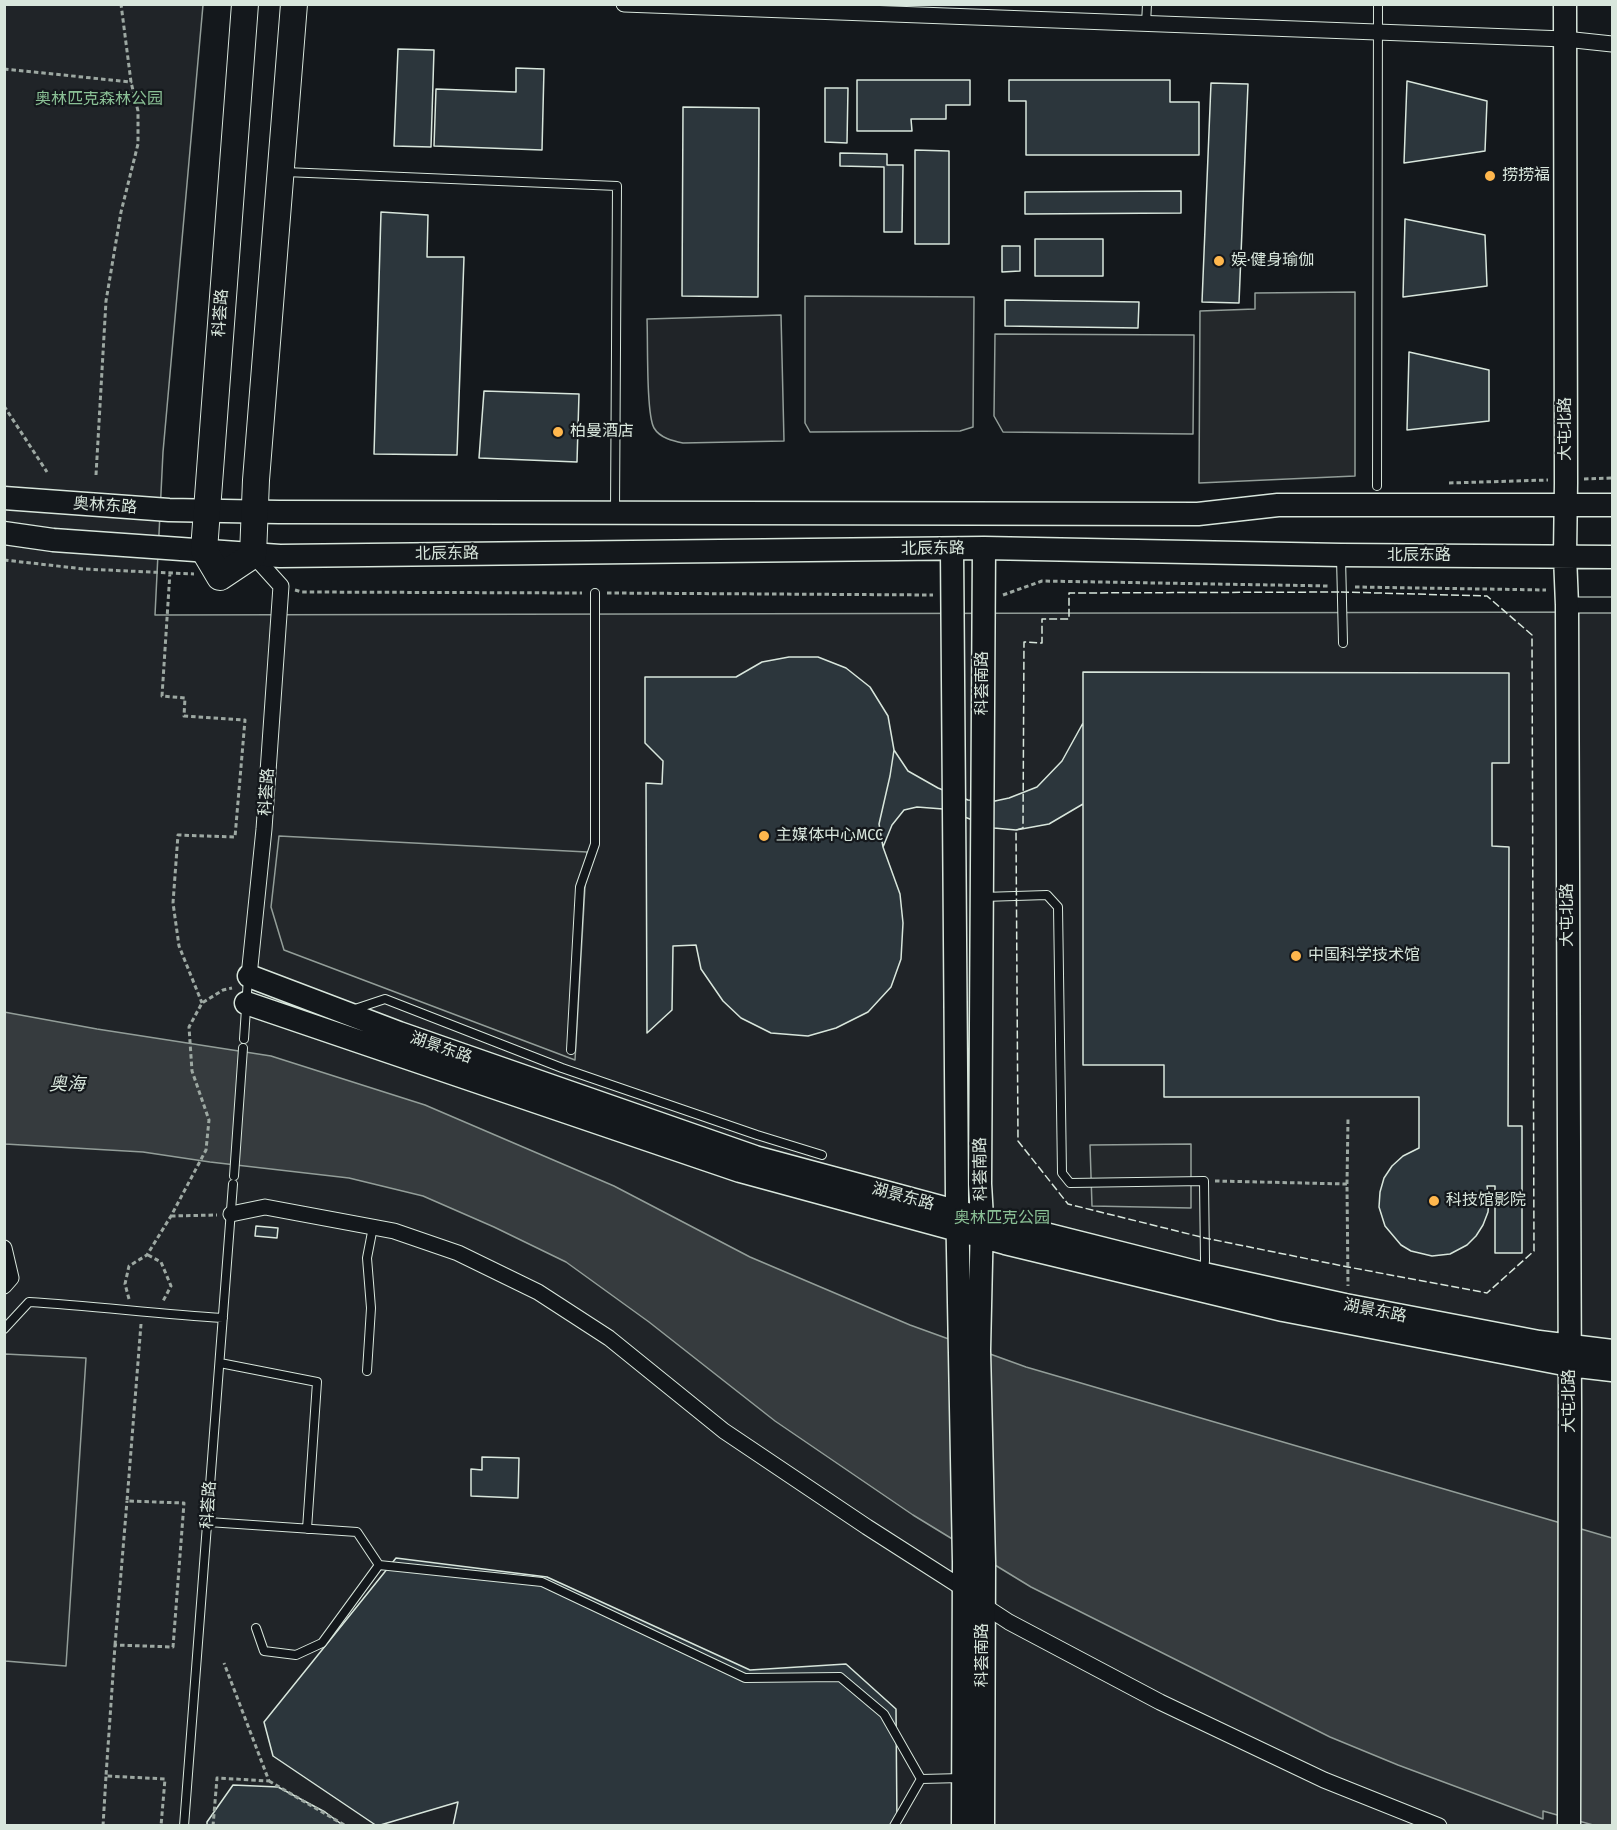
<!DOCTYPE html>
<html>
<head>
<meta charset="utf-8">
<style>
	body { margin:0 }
	#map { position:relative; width:1617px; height:1830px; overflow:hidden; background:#14181c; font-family:"Fira Sans Condensed",sans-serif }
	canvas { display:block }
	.frame { position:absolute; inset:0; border:6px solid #d8e6dc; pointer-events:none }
</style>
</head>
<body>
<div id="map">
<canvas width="1617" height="1830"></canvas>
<div class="frame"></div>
</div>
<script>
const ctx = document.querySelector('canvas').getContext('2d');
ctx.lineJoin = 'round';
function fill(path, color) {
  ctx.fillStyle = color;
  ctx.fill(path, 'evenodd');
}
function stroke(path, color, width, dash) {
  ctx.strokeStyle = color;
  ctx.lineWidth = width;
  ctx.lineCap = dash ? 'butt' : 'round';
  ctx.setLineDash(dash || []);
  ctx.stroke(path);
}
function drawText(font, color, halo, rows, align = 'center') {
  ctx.font = font + ' "Fira Sans Condensed","Noto Sans SC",sans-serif';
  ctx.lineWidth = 4.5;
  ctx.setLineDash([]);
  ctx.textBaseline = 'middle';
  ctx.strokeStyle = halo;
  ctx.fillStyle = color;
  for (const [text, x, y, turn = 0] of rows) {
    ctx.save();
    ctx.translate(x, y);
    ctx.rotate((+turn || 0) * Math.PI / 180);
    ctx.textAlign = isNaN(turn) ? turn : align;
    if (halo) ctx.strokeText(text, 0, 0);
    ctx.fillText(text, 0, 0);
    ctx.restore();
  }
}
const green = new Path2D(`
	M 4,5 L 203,5 L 163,452 L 155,615 L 1612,612 L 1612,1825 L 5,1825 Z
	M 805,296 L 974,297 L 973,427 L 960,431 L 810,432 L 805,423 Z
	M 781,315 L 784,441 L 683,443 C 673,441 660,438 654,428 C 646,414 648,339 647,319 Z
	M 995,334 L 1194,335 L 1193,434 L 1003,432 L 994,416 Z`);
fill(green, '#202428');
stroke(green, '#939e99', 1.5);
const parking = new Path2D(`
	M 1355,292 L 1355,476 L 1199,483 L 1200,311 L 1255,309 L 1255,293 Z
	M 279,836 L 587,852 L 575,1060 L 284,950 L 271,907 Z
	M 1191,1144 L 1191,1208 L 1092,1206 L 1090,1145 Z
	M 5,1354 L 86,1358 L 66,1666 L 5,1661 Z`);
fill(parking, '#24282b');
stroke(parking, '#939e99', 1.5);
const water = new Path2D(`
	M 4,1012 L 97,1029 L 271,1056 L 425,1105 L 614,1186 L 750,1257 L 910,1325 L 1026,1367 L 1612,1538 L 1612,1825 L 1593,1825 L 1543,1811 L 1543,1819 L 1398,1765 L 1330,1737 L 1031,1587 L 913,1515 L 775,1421 L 649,1322 L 566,1262 L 494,1227 L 423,1196 L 349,1178 L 210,1162 L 143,1152 L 5,1144 Z`);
fill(water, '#363b3e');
stroke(water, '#939e99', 1.5);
const building = new Path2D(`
	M 398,49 L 434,50 L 431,147 L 394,146 Z
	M 516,68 L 544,69 L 542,150 L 434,146 L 436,89 L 516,92 Z
	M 857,80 L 970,80 L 970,105 L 946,105 L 946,119 L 911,119 L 912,131 L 857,131 Z
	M 1009,80 L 1170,80 L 1170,102 L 1199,102 L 1199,155 L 1026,155 L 1026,101 L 1009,101 Z
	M 1407,81 L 1487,101 L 1485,151 L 1404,163 Z
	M 1211,83 L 1248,84 L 1239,303 L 1202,302 Z
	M 825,88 L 848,88 L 847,143 L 825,142 Z
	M 683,107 L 759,108 L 758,297 L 682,296 Z
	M 915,150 L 949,151 L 949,244 L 915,244 Z
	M 840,153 L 887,154 L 887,165 L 903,165 L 902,232 L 884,232 L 884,167 L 840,166 Z
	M 1181,191 L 1181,213 L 1025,214 L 1025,192 Z
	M 381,212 L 428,215 L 427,257 L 464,257 L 457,455 L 374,454 Z
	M 1405,219 L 1485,235 L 1487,286 L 1403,297 Z
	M 1035,239 L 1103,239 L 1103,276 L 1035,276 Z
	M 1002,246 L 1020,246 L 1020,271 L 1002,272 Z
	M 1005,300 L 1139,302 L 1138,328 L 1005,326 Z
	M 1409,352 L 1489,370 L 1489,421 L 1407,430 Z
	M 484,391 L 579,394 L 577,462 L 479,458 Z
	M 789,657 L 818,657 L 846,668 L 870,687 L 888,716 L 894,750 L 890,776 L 879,824 L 883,847 L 900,894 L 903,923 L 901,959 L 891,987 L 868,1012 L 836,1028 L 808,1036 L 771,1033 L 741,1018 L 723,1001 L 701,969 L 696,945 L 673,946 L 672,1010 L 647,1033 L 646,783 L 662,784 L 663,761 L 645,743 L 645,677 L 736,677 L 762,662 Z
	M 1083,672 L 1509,673 L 1509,763 L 1492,763 L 1492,846 L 1509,847 L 1508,1126 L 1522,1126 L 1522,1253 L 1495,1253 L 1495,1186 L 1487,1186 L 1489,1199 L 1488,1212 L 1483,1225 L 1476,1236 L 1467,1245 L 1450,1254 L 1432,1256 L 1411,1251 L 1401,1245 L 1385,1226 L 1379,1207 L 1380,1192 L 1384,1178 L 1392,1166 L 1403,1156 L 1419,1148 L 1419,1097 L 1164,1097 L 1164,1065 L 1083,1065 Z
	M 1083,723 L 1083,804 L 1049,824 L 1016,830 L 994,828 L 943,809 L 917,807 L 904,810 L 892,825 L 883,847 L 879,824 L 890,776 L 894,750 L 908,771 L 938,788 L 968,800 L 995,801 L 1009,798 L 1037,787 L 1062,761 Z
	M 256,1226 L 278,1228 L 277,1238 L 255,1236 Z
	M 482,1457 L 519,1458 L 518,1498 L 471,1496 L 471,1469 L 482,1470 Z
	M 396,1558 L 547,1577 L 750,1670 L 846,1664 L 896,1709 L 897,1826 L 453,1826 L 458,1802 L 377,1826 L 273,1756 L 264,1722 Z
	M 233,1785 L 278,1787 L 325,1812 L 344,1826 L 207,1826 L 207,1822 Z`);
fill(building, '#2c363c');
stroke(building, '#d8e6dc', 1.5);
const lane = new Path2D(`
	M 1146,24 L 1147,4
	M 285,172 L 617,186 L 615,510
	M 1377,486 L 1378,4
	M 1341,557 L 1343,643
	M 983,897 L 1047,895 L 1058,907 L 1062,1173 L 1070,1183 L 1204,1181 L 1205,1260 L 1204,1273
	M 355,1009 L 385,999 L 562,1068 L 757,1135 L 822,1155
	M 244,1039 L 248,978
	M 571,1050 L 580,887 L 595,844 L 595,593
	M 234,1176 L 243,1048
	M 4,1329 L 29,1302 C 94,1306 158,1314 223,1318
	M 220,1363 L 317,1382 L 307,1529
	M 367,1371 L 371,1308 L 367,1258 L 373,1227
	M 208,1522 L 357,1532 L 379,1565
	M 256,1628 L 264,1651 L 296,1655 L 322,1643 L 379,1565 L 542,1582 L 745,1678 L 840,1677 L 884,1714 L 921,1779
	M 184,1826 L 233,1184
	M 894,1826 L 921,1779 L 962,1778`);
const street = new Path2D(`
	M 624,4 L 1565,39 L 1612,44
	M 1567,605 L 1612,605
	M 249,976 L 264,829 L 281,586 L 253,555
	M 231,1214 L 265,1207 L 394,1231 L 458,1253 L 538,1292 L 609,1338 L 724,1431 L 867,1527 L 964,1589 L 983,1605 L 1009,1622 L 1160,1702 L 1324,1780 L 1439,1826
	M 4,1248 L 11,1278 L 4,1286`);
const secondary = new Path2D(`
	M 1565,4 L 1566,483 L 1565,556 L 1567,605 L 1570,1409 L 1569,1826
	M 4,498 L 169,510 L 279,512 L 1198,514 L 1278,505 L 1612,505
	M 4,533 L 53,540 L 280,556 L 984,548 L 1341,555 L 1612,557
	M 952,549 L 957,1198 L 964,1562 L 963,1826
	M 249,976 L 399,1033 L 755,1157 L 982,1218 L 1204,1274 L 1345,1305 L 1539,1342 L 1612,1351
	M 246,1003 L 740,1171 L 1005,1243 L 1283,1310 L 1569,1365 L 1612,1370
	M 983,1826 L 984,1563 L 979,1350 L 982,1218 L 980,1184 L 984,548`);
const primary = new Path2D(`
	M 245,4 L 204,550 L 220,577 L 253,555 L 256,480 L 294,4`);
stroke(lane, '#d8e6dc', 10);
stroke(street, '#d8e6dc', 17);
stroke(secondary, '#d8e6dc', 25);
stroke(primary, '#d8e6dc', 28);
stroke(new Path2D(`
	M 4,69 L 131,82 L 121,4
	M 4,406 L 47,472
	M 96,475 L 106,301 L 121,212 L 138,144 L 138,111 L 131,82
	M 1584,479 L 1612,478
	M 1449,483 L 1548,480
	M 4,560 L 84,569 L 194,574
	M 170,572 L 162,696 L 185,698 L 184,716 L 245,720 L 235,837 L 178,835 L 173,903 L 179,946 L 202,1003
	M 1355,587 L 1546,590
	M 295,590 L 302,592 L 582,593
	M 607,593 L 933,595
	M 1003,595 L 1042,581 L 1330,586
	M 1215,1181 L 1347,1184 L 1348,1286
	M 1347,1184 L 1348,1119
	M 171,1216 L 217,1215
	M 148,1255 L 161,1262 L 171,1286 L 162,1303
	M 129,1299 L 125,1284 L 129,1266 L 147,1255 L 171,1216 L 206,1150 L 209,1120 L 192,1071 L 189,1027 L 202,1003 L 223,990 L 232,988
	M 141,1324 L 127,1501 L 184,1503 L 173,1647 L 115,1645 L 106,1776 L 165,1779 L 161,1826
	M 115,1645 L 127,1501
	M 269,1781 L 346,1826
	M 103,1826 L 106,1776
	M 213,1826 L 217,1778 L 269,1781 L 224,1663`), '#9da8a2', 3, [4.5, 3]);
stroke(lane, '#14181c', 8);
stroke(street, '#14181c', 15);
stroke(secondary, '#14181c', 22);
stroke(primary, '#14181c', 26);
stroke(new Path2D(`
	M 1341,592 L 1487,596 L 1532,635 L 1534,1251 L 1487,1293 L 1348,1267 L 1205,1238 L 1068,1204 L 1018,1141 L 1016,830 L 1023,828 L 1024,642 L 1042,643 L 1042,619 L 1069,619 L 1069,593 Z`), '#d8e6dc', 1.5, [8, 3]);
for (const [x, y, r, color] of [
	[1490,176,6,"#ffb74d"],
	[1219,261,6,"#ffb74d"],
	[558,432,6,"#ffb74d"],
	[764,836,6,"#ffb74d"],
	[1296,956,6,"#ffb74d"],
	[1434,1201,6,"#ffb74d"]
]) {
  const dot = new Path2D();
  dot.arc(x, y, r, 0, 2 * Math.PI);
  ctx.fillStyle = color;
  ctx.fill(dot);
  stroke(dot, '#14181c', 2);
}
drawText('16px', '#8ac095', '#14181c', [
	["奥林匹克森林公园",99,100],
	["奥林匹克公园",1002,1219]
]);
drawText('16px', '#d8e6dc', '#14181c', [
	["捞捞福",1502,176],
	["娱·健身瑜伽",1231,261],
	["柏曼酒店",570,432],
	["主媒体中心MCC",776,836],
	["中国科学技术馆",1308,956],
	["科技馆影院",1446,1201]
], 'left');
drawText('16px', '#d8e6dc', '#14181c', [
	["科荟路",221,313,-86],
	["大屯北路",1566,429,-90],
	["奥林东路",105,506,4],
	["北辰东路",933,549,-1],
	["北辰东路",447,554,-1],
	["北辰东路",1419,556],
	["科荟南路",983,683,-90],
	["科荟路",267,792,-86],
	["大屯北路",1568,915,-90],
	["湖景东路",441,1048,19],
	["科荟南路",981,1169,-91],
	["湖景东路",903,1197,15],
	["湖景东路",1375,1311,11],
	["大屯北路",1570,1401,-90],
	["科荟路",209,1505,-86],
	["科荟南路",983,1655,-90]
]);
drawText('italic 18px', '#d8e6dc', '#14181c', [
	["奥海",67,1085]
]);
</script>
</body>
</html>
